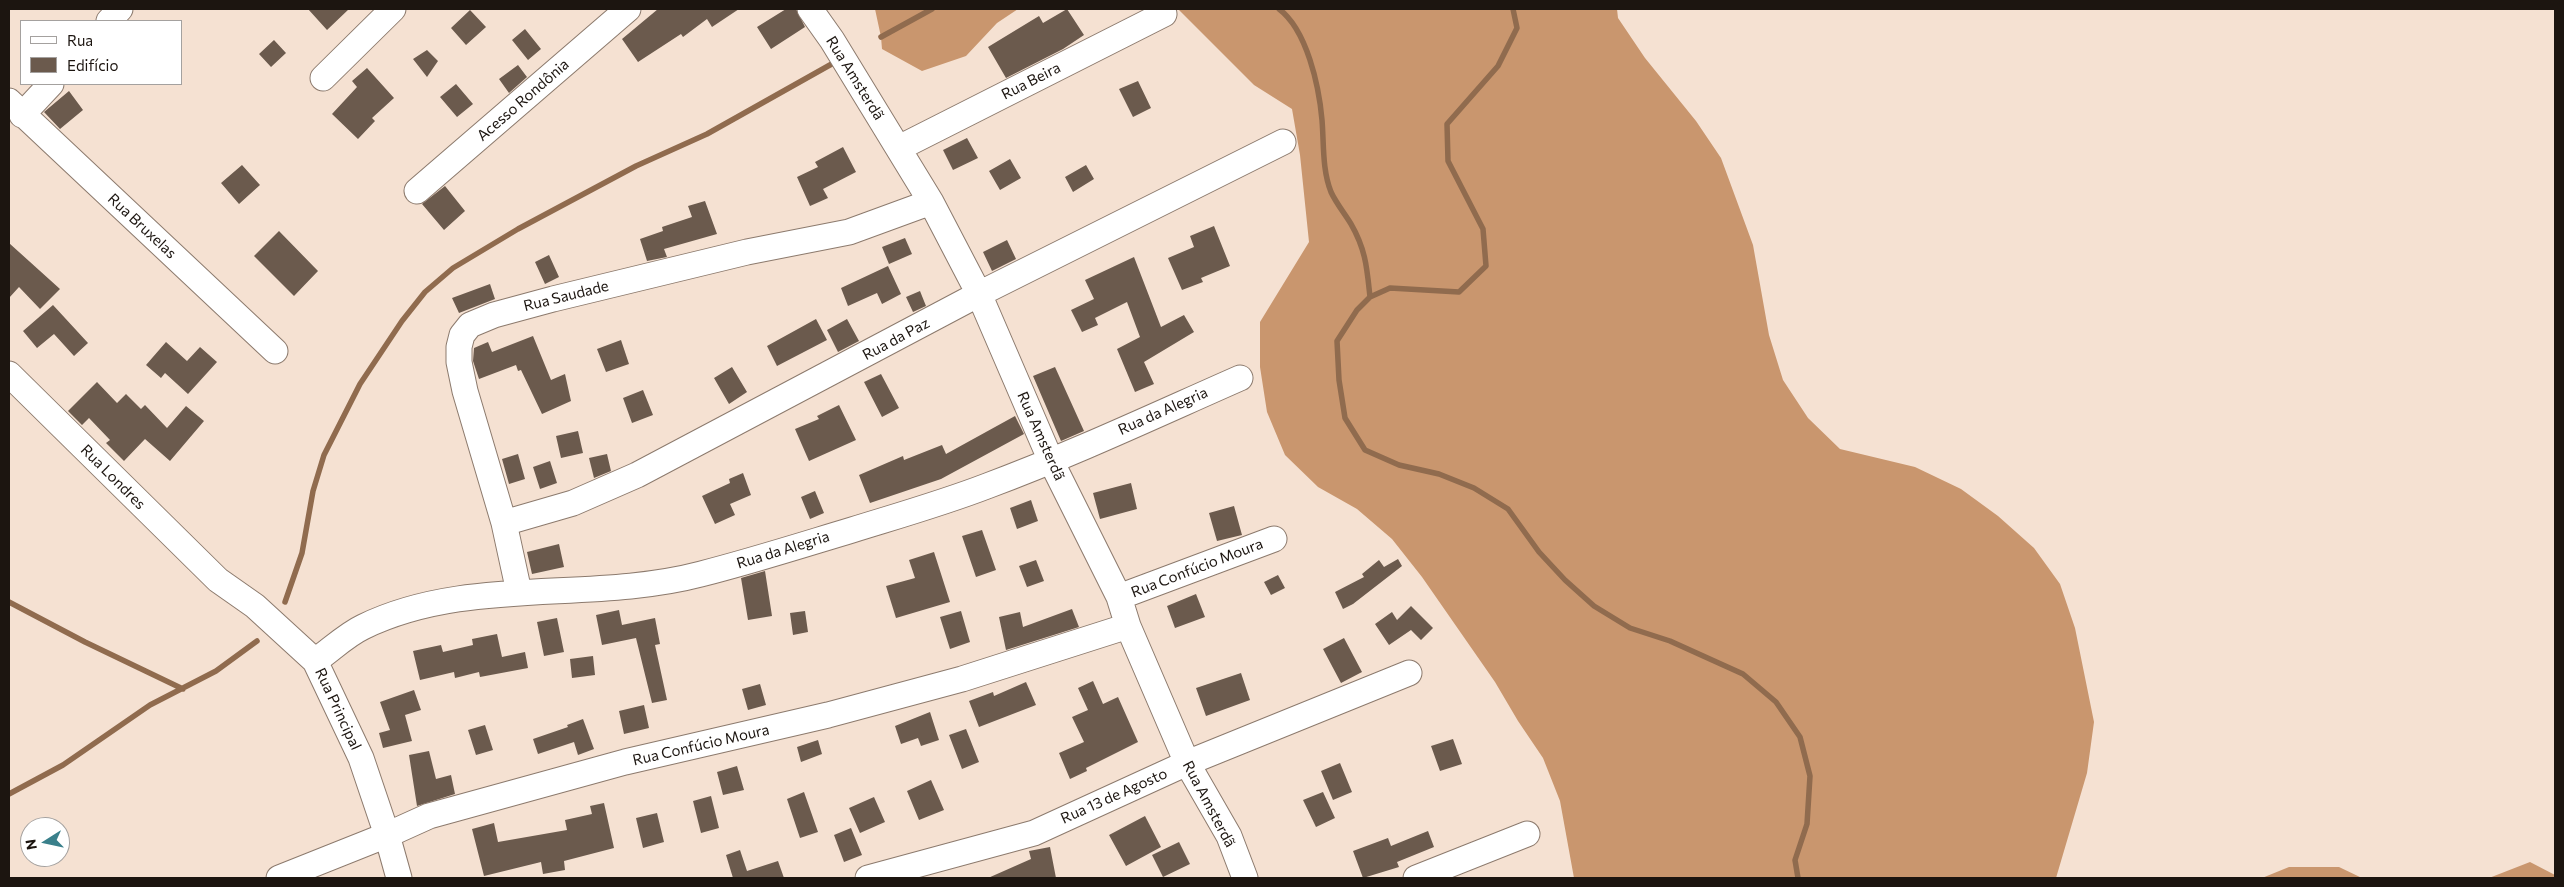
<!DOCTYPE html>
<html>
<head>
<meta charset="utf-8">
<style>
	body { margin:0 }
	#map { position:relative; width:2564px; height:887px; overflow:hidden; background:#f5e1d2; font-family:Commissioner,sans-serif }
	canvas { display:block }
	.frame { position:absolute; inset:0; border:10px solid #1c1510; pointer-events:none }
	.legend { position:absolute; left:20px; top:20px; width:162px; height:65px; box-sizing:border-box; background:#fff; border:1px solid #a4a19f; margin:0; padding:6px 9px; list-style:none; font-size:15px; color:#1c1510 }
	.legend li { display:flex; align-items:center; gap:10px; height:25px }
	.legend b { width:25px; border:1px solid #a4a19f }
	.north { position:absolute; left:20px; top:817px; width:50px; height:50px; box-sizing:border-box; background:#fff; border:1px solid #a4a19f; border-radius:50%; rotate:260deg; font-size:14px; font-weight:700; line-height:20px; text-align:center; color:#1c1510 }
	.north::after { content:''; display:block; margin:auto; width:18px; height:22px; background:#3a808b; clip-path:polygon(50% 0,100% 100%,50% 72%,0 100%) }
</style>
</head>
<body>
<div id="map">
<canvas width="2564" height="887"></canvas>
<div class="frame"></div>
<ul class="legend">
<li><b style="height:6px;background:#fff"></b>Rua</li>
<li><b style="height:14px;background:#6b5a4d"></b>Edifício</li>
</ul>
<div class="north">N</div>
</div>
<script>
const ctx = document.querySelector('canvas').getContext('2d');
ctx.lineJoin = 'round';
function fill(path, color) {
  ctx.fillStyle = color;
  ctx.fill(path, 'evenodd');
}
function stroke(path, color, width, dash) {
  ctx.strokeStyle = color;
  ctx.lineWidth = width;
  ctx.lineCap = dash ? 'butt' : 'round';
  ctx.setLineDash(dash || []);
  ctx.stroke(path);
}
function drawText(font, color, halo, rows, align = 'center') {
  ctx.font = font + ' Commissioner,sans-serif';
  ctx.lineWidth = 5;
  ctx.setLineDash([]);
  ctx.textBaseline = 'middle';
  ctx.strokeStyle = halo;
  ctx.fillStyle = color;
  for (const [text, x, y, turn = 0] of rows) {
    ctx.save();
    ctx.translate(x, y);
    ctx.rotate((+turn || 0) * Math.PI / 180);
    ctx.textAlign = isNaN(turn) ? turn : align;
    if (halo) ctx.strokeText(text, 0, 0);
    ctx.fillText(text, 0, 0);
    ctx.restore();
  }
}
fill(new Path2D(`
	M 875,9 L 1018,9 L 997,23 L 966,56 L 922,71 L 882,49 L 881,37 Z
	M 1178,9 L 1617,9 L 1618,18 L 1645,58 L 1696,121 L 1721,158 L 1753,245 L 1769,335 L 1783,380 L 1808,418 L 1840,449 L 1915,467 L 1961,489 L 1998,516 L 2034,548 L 2060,584 L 2075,628 L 2094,722 L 2087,773 L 2056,878 L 1574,878 L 1560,801 L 1543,758 L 1518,721 L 1495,682 L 1422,577 L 1392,539 L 1357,509 L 1318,487 L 1285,455 L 1267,412 L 1260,367 L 1260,322 L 1309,242 L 1300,155 L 1292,109 L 1254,85 Z
	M 2530,862 L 2555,875 L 2555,878 L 2489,878 Z
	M 2289,867 L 2339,867 L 2362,878 L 2262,878 Z`), '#c9966e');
stroke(new Path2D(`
	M 1279,9 C 1307,30 1319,86 1322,120 C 1324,144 1322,169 1331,192 C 1336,203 1345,214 1351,224 C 1366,250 1367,269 1370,297
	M 1513,9 L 1517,28 L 1498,66 L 1447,124 L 1448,161 L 1483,229 L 1486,266 L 1459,292 L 1390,288 L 1370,297 L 1357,310 L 1337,341 L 1339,380 L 1345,418 L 1365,450 L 1399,465 L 1439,474 L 1474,488 L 1508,509 L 1539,552 L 1565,580 L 1594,606 L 1630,628 L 1670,641 L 1743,674 L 1776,702 L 1800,737 L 1810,776 L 1807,824 L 1795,860 L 1798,878
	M 881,37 L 932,9
	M 9,602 L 85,642 L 183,689
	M 285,602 L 302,553 L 313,491 L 324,455 L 360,384 L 402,321 L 425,292 L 453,268 L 518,229 L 636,166 L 707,134 L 837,61
	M 9,794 L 63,765 L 150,705 L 216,671 L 257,641`), '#906b4e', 5.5);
fill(new Path2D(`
	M 308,9 L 349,9 L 327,30 Z
	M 658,9 L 739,9 L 712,27 L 707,19 L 683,37 L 681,34 L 638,62 L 622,39 Z
	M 786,9 L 796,9 L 805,27 L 771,49 L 757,27 Z
	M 1067,9 L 1084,35 L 1063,49 L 1006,78 L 988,47 L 1039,16 L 1043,23 Z
	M 470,10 L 486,27 L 466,45 L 451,28 Z
	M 525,29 L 541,49 L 528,60 L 512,40 Z
	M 274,40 L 286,53 L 271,67 L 259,54 Z
	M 427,50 L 438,61 L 427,77 L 413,59 Z
	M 518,65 L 527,77 L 509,93 L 499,79 Z
	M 367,68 L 394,98 L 372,118 L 375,121 L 358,139 L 332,114 L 357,87 L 352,81 Z
	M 1138,81 L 1151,108 L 1133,117 L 1119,89 Z
	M 456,84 L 473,104 L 457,117 L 440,97 Z
	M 69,91 L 83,110 L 60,129 L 44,112 Z
	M 967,138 L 978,158 L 953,170 L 943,150 Z
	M 843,147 L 856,172 L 823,189 L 828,198 L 810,206 L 797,177 L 818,167 L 815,162 Z
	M 1010,159 L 1021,178 L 1000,190 L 989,171 Z
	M 242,165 L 260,185 L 239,204 L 221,183 Z
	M 1086,165 L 1094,179 L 1073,192 L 1065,177 Z
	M 445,186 L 465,211 L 444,230 L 422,204 Z
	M 705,201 L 717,234 L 664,249 L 667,257 L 647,261 L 640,239 L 663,231 L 662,227 L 692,217 L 688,206 Z
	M 1214,226 L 1230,266 L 1201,278 L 1203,282 L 1182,290 L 1168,258 L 1194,247 L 1190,236 Z
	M 279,231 L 318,271 L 294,296 L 254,256 Z
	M 905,238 L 912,254 L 889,264 L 882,247 Z
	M 1007,240 L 1016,259 L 992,271 L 983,252 Z
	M 9,243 L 60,289 L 40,309 L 19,287 L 9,298 Z
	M 549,255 L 559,277 L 545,284 L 535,262 Z
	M 1134,257 L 1161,327 L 1184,315 L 1194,332 L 1144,362 L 1154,384 L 1135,392 L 1117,349 L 1140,337 L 1127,302 L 1095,318 L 1098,325 L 1082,332 L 1071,310 L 1094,299 L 1085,280 Z
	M 888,266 L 901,294 L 882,304 L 877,293 L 848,306 L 841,288 Z
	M 490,284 L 495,299 L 459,313 L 452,298 Z
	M 920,291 L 926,306 L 913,312 L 906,297 Z
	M 53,305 L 88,343 L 74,356 L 54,334 L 37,348 L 23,331 Z
	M 816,319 L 827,340 L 777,366 L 767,346 Z
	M 847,319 L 859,341 L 838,352 L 827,330 Z
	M 533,336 L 551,380 L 565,374 L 571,401 L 542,414 L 521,370 L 518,371 L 516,365 L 479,379 L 473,361 L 474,348 L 488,342 L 492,352 Z
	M 621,340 L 629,364 L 606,372 L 597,349 Z
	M 166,342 L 187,361 L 200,347 L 217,362 L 188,394 L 165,373 L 161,378 L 146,365 Z
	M 732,367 L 747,392 L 729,404 L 714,378 Z
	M 1055,367 L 1084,431 L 1061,441 L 1033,376 Z
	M 881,374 L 899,408 L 882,417 L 864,382 Z
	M 97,382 L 117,403 L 126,394 L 141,409 L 145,405 L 167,428 L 186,406 L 204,421 L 170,461 L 145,439 L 124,461 L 106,443 L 110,440 L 89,418 L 82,425 L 68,411 Z
	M 643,390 L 653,415 L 632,423 L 623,398 Z
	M 839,405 L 856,440 L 809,461 L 795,429 L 819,419 L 817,416 Z
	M 1015,416 L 1024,434 L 941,479 L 870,503 L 859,475 L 903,456 L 904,460 L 942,445 L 946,454 Z
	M 578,431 L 583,453 L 561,458 L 556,436 Z
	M 518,454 L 525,479 L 509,484 L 502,459 Z
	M 607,454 L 611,471 L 594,478 L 589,458 Z
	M 550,461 L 557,483 L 540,489 L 533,467 Z
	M 743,473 L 751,495 L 730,504 L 735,515 L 715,524 L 702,496 L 730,483 L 729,479 Z
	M 1131,483 L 1137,509 L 1100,519 L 1093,493 Z
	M 815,491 L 824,513 L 810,519 L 801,497 Z
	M 1031,500 L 1038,521 L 1017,529 L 1010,508 Z
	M 1234,506 L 1242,535 L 1217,541 L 1209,513 Z
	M 982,530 L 996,570 L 976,577 L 962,536 Z
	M 559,544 L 564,567 L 532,574 L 527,552 Z
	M 934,552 L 950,602 L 896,618 L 886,586 L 915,578 L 909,560 Z
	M 1398,559 L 1402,566 L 1353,604 L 1343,609 L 1335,592 L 1364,577 L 1362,574 L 1379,560 L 1384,567 Z
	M 1036,560 L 1044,581 L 1027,587 L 1019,566 Z
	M 765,571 L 772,616 L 748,620 L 741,578 Z
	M 1278,575 L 1285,588 L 1271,595 L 1264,582 Z
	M 1196,594 L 1205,617 L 1175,628 L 1167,606 Z
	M 1411,606 L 1433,628 L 1421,640 L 1411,630 L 1389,645 L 1375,624 L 1392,612 L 1397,620 Z
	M 1072,609 L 1079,627 L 1006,650 L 999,617 L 1020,612 L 1023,627 Z
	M 619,610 L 622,625 L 655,618 L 660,644 L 655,645 L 667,700 L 652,703 L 636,638 L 602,645 L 596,615 Z
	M 805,611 L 808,632 L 793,635 L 790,613 Z
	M 961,611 L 970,642 L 950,649 L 940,617 Z
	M 557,618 L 564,652 L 544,656 L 537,622 Z
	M 497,634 L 502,657 L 525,652 L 528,668 L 480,677 L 479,672 L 455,678 L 454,672 L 420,680 L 413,651 L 441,645 L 443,652 L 473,645 L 472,639 Z
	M 1344,638 L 1362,672 L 1341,683 L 1323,649 Z
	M 593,656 L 595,675 L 572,678 L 570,659 Z
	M 1241,673 L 1250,700 L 1206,716 L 1196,688 Z
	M 1093,681 L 1103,704 L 1118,697 L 1138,742 L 1086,768 L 1087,771 L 1070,779 L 1059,753 L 1084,742 L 1072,717 L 1088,710 L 1078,688 Z
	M 1026,682 L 1036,705 L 979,727 L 969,701 L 993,692 L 994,696 Z
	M 760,684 L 766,705 L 748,710 L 742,689 Z
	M 414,690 L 421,710 L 405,715 L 412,741 L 383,748 L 379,733 L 390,730 L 380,702 Z
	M 644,705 L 649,728 L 624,734 L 619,711 Z
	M 930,712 L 939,740 L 921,746 L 918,738 L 901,744 L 895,726 Z
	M 583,719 L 594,749 L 578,755 L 574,742 L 538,754 L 533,739 L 568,727 L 567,725 Z
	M 485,725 L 493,750 L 476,755 L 468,730 Z
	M 966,729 L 979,762 L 962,769 L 949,735 Z
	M 1453,739 L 1462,764 L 1440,771 L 1431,746 Z
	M 818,740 L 822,754 L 801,762 L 797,747 Z
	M 429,751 L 436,779 L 451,775 L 455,794 L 417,806 L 409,755 Z
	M 1340,763 L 1352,792 L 1333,800 L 1321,771 Z
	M 737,766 L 744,790 L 723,795 L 717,772 Z
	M 931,780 L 944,810 L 919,820 L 907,791 Z
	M 804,792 L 818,832 L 800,838 L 787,799 Z
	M 1323,792 L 1335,818 L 1316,827 L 1303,800 Z
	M 711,796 L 719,828 L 701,833 L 693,801 Z
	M 874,797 L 885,822 L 860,833 L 849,808 Z
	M 604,803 L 614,848 L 564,861 L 565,870 L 543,874 L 541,862 L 484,876 L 472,829 L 494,823 L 498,842 L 567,830 L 565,820 L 592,814 L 590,806 Z
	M 657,813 L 664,842 L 643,848 L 636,818 Z
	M 1145,816 L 1161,847 L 1126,866 L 1109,835 Z
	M 851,828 L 862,855 L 844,862 L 834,835 Z
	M 1428,831 L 1434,847 L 1397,862 L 1399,867 L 1363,878 L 1353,851 L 1388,838 L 1391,846 Z
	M 1179,842 L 1190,864 L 1163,877 L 1152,855 Z
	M 1050,847 L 1056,878 L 988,878 L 1031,859 L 1029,851 Z
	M 740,850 L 747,871 L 778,861 L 784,878 L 733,878 L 726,855 Z`), '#6b5a4d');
const minor = new Path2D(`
	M 810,9 L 832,40 L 931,202 L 979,294 L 1051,461 L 1119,597 L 1128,626 L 1187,763 L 1229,836 L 1245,878
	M 109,21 L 120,9
	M 323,78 L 393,9
	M 9,101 L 275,351
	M 22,115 L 51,84
	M 899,148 L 1164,14
	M 417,191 L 628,9
	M 9,374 L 218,580 L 255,606 L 315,661 L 361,758 L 387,835 L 399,878
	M 504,523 L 573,503 L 637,475 L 979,294 L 1283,142
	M 519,592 L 504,523 L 465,391 L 459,362 L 459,347 L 462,335 L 470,325 L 494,315 L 553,299 L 747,252 L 849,232 L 931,202
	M 1119,597 L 1274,539
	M 315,661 C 331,650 346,635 363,627 C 467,576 591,603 701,574 C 752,561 802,545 852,530 C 897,516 943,503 987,486 C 1073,454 1156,415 1240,378
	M 279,878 L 387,835 L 429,816 L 625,762 L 828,715 L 962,679 L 1128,626
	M 868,878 L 1034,833 L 1187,763 L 1409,673
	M 1416,878 L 1527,834`);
stroke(minor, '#8c7a6d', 27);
stroke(minor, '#fff', 25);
drawText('15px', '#1c1510', '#fff', [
	["Rua Amsterdã",855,78,58],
	["Rua Beira",1031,81,-27],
	["Acesso Rondônia",523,100,-41],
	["Rua Bruxelas",142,226,43],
	["Rua Saudade",566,296,-14],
	["Rua da Paz",896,339,-28],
	["Rua da Alegria",1163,411,-24],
	["Rua Amsterdã",1041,436,66],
	["Rua Londres",113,477,45],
	["Rua da Alegria",783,550,-17],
	["Rua Confúcio Moura",1197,568,-21],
	["Rua Principal",338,709,65],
	["Rua Confúcio Moura",701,745,-13],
	["Rua 13 de Agosto",1114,796,-24],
	["Rua Amsterdã",1209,804,62]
]);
</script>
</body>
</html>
